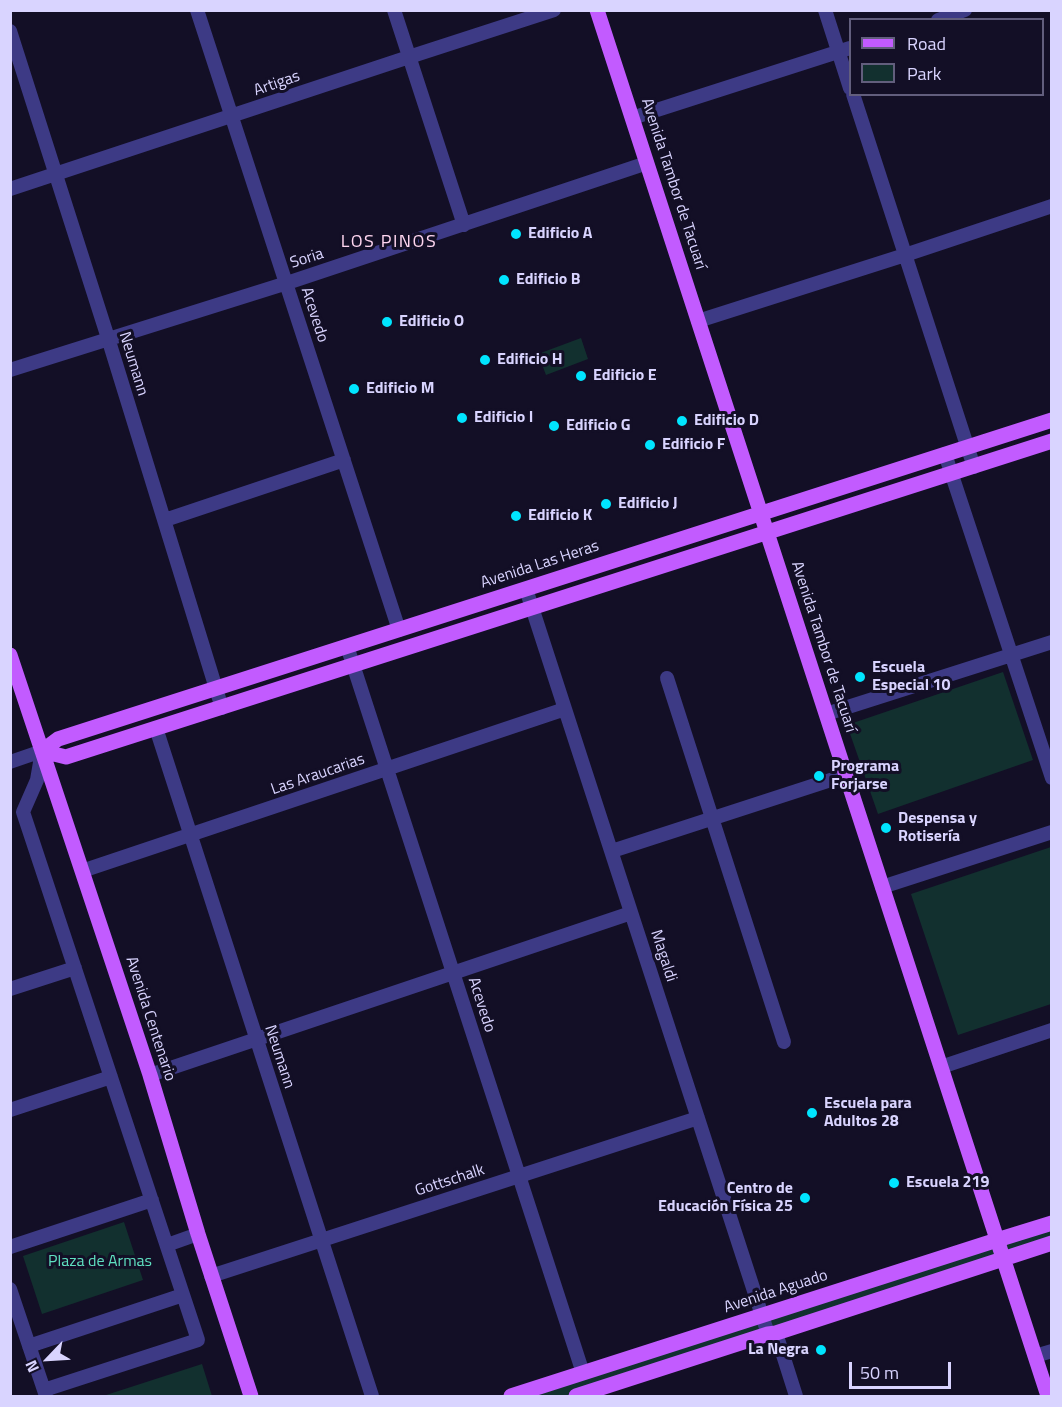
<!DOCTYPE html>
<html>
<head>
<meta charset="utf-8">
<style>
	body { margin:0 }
	#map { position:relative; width:1062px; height:1407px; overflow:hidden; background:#130f26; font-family:"Titillium Web",sans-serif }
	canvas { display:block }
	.frame { position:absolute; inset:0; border:12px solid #d9d4ff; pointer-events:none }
	.legend { position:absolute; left:849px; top:18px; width:195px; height:78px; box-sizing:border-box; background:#130f26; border:2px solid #625e7d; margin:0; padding:8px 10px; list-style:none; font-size:18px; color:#d9d4ff }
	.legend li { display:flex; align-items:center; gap:12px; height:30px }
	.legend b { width:30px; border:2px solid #625e7d }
	.north { position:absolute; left:18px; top:1329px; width:60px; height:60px; -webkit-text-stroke:4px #130f26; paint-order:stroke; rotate:245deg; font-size:16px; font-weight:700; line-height:24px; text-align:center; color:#d9d4ff }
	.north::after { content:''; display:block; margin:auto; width:21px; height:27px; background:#d9d4ff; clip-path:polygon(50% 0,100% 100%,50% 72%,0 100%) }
	.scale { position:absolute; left:849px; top:1362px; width:102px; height:27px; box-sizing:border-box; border:3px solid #d9d4ff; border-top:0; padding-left:8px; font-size:18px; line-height:21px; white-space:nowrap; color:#d9d4ff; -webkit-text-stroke:4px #130f26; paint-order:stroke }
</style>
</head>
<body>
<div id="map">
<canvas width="1062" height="1407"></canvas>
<div class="frame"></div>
<ul class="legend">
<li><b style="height:8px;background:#c25bff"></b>Road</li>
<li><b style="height:16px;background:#12302f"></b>Park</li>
</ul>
<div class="north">N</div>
<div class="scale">50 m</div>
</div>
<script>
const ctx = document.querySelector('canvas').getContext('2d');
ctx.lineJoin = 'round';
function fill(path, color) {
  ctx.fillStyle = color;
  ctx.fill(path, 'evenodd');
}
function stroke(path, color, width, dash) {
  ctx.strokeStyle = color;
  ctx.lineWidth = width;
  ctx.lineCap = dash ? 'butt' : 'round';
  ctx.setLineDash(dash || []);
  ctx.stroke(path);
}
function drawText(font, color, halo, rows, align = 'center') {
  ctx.font = font + ' "Titillium Web",sans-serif';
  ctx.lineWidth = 6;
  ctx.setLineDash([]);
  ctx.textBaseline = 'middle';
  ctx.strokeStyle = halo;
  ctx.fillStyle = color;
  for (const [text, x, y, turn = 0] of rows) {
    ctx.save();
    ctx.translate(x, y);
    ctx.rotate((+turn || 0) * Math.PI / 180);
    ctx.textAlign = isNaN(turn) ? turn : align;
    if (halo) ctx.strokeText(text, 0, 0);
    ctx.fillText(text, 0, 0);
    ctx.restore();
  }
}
fill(new Path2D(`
	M 581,338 L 588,359 L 546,375 L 538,354 Z
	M 1003,672 L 1033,760 L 878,814 L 847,725 Z
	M 1051,847 L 1051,1004 L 958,1035 L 911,894 Z
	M 124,1222 L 143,1280 L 42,1314 L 23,1256 Z
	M 1051,1227 L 1051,1243 L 572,1396 L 526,1396 Z
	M 202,1364 L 212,1396 L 103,1396 Z`), '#12302f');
stroke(new Path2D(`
	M 197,10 L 399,630
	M 394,10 L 464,225
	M 825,10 L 850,88
	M 938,20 L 965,10
	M 10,31 L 108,338 L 222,708
	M 853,94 L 974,467
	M 632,118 L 850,48
	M 10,189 L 409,57 L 554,10
	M 698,321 L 905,255 L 1052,206
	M 10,370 L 287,283 L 647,163
	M 945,454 L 1052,778
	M 165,520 L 344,460
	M 526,589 L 768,1334
	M 347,646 L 583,1373
	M 667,678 L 784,1042
	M 826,714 L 1052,642
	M 156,728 L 372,1396
	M 10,762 L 42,751 L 37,780 L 23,812 L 198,1340 L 44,1390
	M 612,851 L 846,775
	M 82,871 L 565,709
	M 882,887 L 1052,832
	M 10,989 L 75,968
	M 941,1067 L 1052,1030
	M 150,1075 L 631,913
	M 10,1110 L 111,1077
	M 167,1245 L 198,1234
	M 10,1247 L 152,1200
	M 211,1276 L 698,1118
	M 10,1289 L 46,1396
	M 776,1333 L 796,1396
	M 29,1346 L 183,1295
	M 1035,1356 L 1052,1351`), '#3d3a85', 14);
stroke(new Path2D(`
	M 597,10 L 1048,1396
	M 10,655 L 150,1075 L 198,1234 L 251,1396
	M 42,751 L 58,739 L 1052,420
	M 42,751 L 66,757 L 1052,441
	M 511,1396 L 997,1240 L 1052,1223
	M 576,1396 L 768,1334 L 776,1333 L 1052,1243`), '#c25bff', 15);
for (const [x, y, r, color] of [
	[516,234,6,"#00e5ff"],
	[504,280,6,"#00e5ff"],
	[387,322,6,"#00e5ff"],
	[485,360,6,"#00e5ff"],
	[581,376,6,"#00e5ff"],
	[354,389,6,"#00e5ff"],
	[462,418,6,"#00e5ff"],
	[682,421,6,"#00e5ff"],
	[554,426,6,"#00e5ff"],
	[650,445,6,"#00e5ff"],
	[606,504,6,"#00e5ff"],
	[516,516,6,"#00e5ff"],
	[860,677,6,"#00e5ff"],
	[819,776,6,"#00e5ff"],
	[886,828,6,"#00e5ff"],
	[812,1113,6,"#00e5ff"],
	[894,1183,6,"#00e5ff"],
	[805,1198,6,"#00e5ff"],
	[821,1350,6,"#00e5ff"]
]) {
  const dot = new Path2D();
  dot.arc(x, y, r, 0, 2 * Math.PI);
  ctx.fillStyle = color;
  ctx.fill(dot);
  stroke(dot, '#130f26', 2);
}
drawText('16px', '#d9d4ff', '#130f26', [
	["Artigas",277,84,-19],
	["Avenida Tambor de Tacuarí",673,184,72],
	["Soria",307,259,-18],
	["Acevedo",314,315,72],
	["Neumann",133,364,73],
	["Avenida Las Heras",540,565,-18],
	["Avenida Tambor de Tacuarí",823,647,72],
	["Las Araucarias",318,775,-19],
	["Magaldi",663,956,72],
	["Acevedo",481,1005,72],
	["Avenida Centenario",150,1019,72],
	["Neumann",279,1057,72],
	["Gottschalk",450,1181,-18],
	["Avenida Aguado",776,1292,-18]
]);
drawText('bold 16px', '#d9d4ff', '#130f26', [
	["Edificio A",528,234],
	["Edificio B",516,280],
	["Edificio O",399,322],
	["Edificio H",497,360],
	["Edificio E",593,376],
	["Edificio M",366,389],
	["Edificio I",474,418],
	["Edificio D",694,421],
	["Edificio G",566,426],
	["Edificio F",662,445],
	["Edificio J",618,504],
	["Edificio K",528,516],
	["Escuela",872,668],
	["Especial 10",872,686],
	["Programa",831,767],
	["Forjarse",831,785],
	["Despensa y",898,819],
	["Rotisería",898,837],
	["Escuela para",824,1104],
	["Adultos 28",824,1122],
	["Escuela 219",906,1183],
	["Centro de",793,1189,"right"],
	["Educación Física 25",793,1207,"right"],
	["La Negra",809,1350,"right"]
], 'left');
drawText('16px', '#5fe0c0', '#130f26', [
	["Plaza de Armas",100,1262]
]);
ctx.letterSpacing = '1.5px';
drawText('18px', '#ffd6f0', '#130f26', [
	["LOS PINOS",389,243]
]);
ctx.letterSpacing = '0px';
</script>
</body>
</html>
